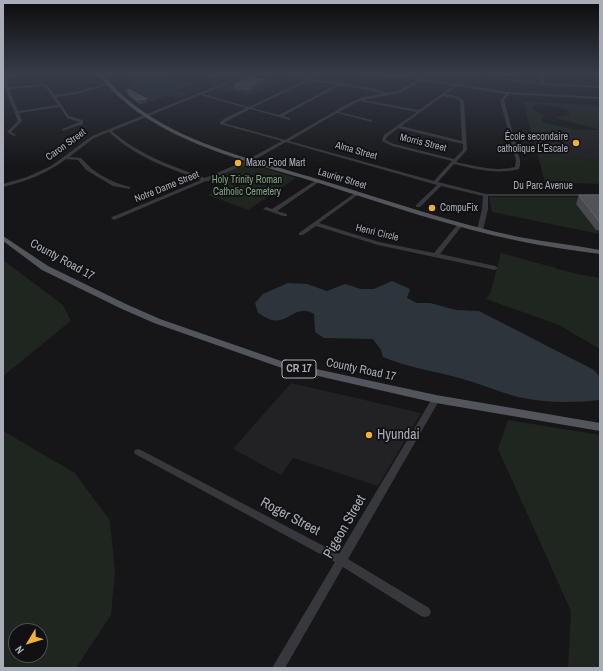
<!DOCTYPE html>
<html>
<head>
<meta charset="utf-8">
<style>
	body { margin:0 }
	#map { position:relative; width:603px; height:671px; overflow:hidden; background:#161618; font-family:"Archivo Narrow",sans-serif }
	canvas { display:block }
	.frame { position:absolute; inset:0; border:4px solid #a8adb8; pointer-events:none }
	.north { position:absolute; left:8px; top:623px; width:40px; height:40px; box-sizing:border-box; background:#111113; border:1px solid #4d4f55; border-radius:50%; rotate:232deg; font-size:11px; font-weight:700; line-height:16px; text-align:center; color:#a8adb8 }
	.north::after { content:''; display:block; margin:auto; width:14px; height:18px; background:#f2b134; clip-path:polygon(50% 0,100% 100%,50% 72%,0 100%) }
</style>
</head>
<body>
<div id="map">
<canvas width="603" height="671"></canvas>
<div class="frame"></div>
<div class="north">N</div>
</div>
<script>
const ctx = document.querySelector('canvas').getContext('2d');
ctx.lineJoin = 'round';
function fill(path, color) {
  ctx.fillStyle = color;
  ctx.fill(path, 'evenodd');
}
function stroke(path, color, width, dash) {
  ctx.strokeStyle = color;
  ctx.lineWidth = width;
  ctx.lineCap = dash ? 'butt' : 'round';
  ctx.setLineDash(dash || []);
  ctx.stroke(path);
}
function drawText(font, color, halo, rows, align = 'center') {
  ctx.font = font + ' "Archivo Narrow",sans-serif';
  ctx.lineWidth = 3.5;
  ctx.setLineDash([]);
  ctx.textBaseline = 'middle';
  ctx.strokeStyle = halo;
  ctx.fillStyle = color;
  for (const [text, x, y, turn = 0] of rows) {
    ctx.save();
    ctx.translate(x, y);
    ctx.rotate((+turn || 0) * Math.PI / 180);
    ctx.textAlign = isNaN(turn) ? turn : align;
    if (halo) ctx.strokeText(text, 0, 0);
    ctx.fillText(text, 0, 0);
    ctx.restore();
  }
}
fill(new Path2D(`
	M 249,75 L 284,81 L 253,95 L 216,89 Z
	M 549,129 L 600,130 L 600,164 L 597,161 L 554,156 Z
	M 291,383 L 421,413 L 378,486 L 293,458 L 281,475 L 233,449 Z`), '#222225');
fill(new Path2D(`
	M 151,74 L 170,74 L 165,77 L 193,84 L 177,91 L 190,94 L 181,98 L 168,96 L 151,102 L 144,98 L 125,77 Z
	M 421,74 L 480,74 L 465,85 L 415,78 Z
	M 523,101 L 600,106 L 600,130 L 556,118 L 554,117 L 570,115 L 567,110 C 556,107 544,102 533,106 L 532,109 L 545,116 L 542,119 L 542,122 L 577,130 L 581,134 L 550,132 L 554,156 L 597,161 L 600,164 L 600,184 L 545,182 Z
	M 248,163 L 296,178 L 248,210 L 208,195 L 224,186 L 209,181 Z
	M 489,197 L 600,197 L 600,234 L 492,212 Z
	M 501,253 L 577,274 L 600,278 L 600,349 L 559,325 L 486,299 L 490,294 Z
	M 3,260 L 63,305 L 71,321 L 3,376 Z
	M 508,420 L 600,435 L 600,668 L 568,668 L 571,611 L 498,449 Z
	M 3,431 L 75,473 L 110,521 L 115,572 L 111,615 L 76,668 L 3,668 ZM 16,631 L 40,631 L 40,655 L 16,655 Z`), '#1e261f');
fill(new Path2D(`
	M 392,281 L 410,289 L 407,298 L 417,303 L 430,303 L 456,310 L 479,311 L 594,370 L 600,377 L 600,400 C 572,403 545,403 518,397 C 499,392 481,384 463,379 C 436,371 409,368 383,357 L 381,350 L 373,339 L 324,338 L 315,332 L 314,314 C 296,303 289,324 272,320 C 267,319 262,315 258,313 L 255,303 L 263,294 L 288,283 L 307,284 L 327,291 L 345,284 L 361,289 L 374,289 Z`), '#2c353c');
fill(new Path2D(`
	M 14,74 L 19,74 L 8,78 L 7,83 L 8,87 L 46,84 L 55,95 L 76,92 L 108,83 L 110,84 L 76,94 L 56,97 L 69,116 L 83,120 L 83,124 L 62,131 L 62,129 L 80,122 L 67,118 L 60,107 L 19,113 L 22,121 L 11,132 L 16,135 L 14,136 L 7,132 L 18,121 L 3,83 L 6,76 ZM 45,86 L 58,105 L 18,111 L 9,89 Z
	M 201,74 L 205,74 L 232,80 L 248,74 L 251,74 L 203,94 L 249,107 L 306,80 L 278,74 L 340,83 L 374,89 L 387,93 L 398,91 L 417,80 L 395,77 L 387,79 L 374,79 L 347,74 L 381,78 L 400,74 L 398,75 L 508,92 L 600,97 L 600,99 L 509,94 L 504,100 L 520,160 L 520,165 L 519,169 C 496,175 476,169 454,164 L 438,182 L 486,194 L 600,194 L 600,196 L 488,196 L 488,209 L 483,230 L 480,232 L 477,230 L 482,209 L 483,196 L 441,186 L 420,207 L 416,207 L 416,205 L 437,185 L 286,142 L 249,163 L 209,180 L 209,181 L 206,181 L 114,220 L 111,218 L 112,217 L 201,180 C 168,168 135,157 109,132 L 94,138 L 69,157 L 81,158 C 94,173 110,182 130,187 L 130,189 L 113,186 L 86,170 L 78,160 L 66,159 C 47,174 26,181 3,187 L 3,184 L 27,177 L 51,166 L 92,136 L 229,81 ZM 310,80 L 336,85 L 279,115 L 252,108 ZM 421,81 L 453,86 L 419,110 L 364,100 L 400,93 ZM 340,85 L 373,91 L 383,94 L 364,97 L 351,102 L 285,140 L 224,123 L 250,109 L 290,120 L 290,118 L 283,116 ZM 457,86 L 506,94 L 500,100 L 516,160 L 515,167 C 495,172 476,166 456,162 L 467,150 L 464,101 L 457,96 L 445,94 ZM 200,95 L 246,108 L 225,118 L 220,122 L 220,124 L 282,141 L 245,161 L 205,178 C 172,166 139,155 112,131 ZM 443,96 L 455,98 L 460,101 L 462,141 L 401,126 ZM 360,101 L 417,112 L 384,135 L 382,141 L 392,146 L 452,161 L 434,181 L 289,141 L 337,113 L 372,122 L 372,120 L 339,112 ZM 398,128 L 463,144 L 463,150 L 454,159 L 394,144 L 385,140 L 387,137 Z
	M 497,74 L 501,74 L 498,77 L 541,83 L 540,75 L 546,74 L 544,75 L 545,83 L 600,86 L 600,88 L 543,85 L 494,78 L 494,76 Z
	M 315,181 L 319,182 L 277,211 L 287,214 L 287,216 L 283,216 L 263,209 L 266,207 L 272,209 Z
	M 355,193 L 359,194 L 319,223 L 379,242 L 434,253 L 458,224 L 462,224 L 462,226 L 440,254 L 495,266 L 498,268 L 495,270 L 378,245 L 316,226 L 303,235 L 299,235 L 299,233 Z
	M 436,396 L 439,397 L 440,399 L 348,559 L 429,608 L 431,612 L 429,616 L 425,617 L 421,616 L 343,567 L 285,668 L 272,668 L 335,562 L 135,454 L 134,452 L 135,450 L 138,449 L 141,450 L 339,554 L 433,397 Z`), '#37383d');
fill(new Path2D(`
	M 98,74 L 102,74 C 156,140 247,157 324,181 C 389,201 453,223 519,237 C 546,242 573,245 600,250 L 600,254 C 573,250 546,247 519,241 C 452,227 387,205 322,184 C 245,160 149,141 98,74 Z
	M 3,236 L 48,266 L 128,305 L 160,319 L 284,362 L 436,395 L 600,423 L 600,431 L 436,403 L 279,367 L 154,323 L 122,309 L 42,270 L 3,241 Z`), '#53555c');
fill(new Path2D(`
	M 235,84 L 262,85 L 250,91 L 235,89 Z
	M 127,91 L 148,102 L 139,104 L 128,95 Z
	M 579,195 L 600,195 L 600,230 L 596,230 L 576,204 Z`), '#47494d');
fill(new Path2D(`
	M 262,80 L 262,85 L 250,91 L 249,86 Z
	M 147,99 L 148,102 L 139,104 L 138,100 Z`), '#2f3033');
const building = new Path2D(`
	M 248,78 L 262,80 L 249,86 L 235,84 Z
	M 129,89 L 147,99 L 138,100 L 127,91 Z
	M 579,195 L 600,195 L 600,221 L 599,221 Z`);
fill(building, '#525359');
stroke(building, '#5f6168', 1);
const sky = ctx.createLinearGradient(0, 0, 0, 168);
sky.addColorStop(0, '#0c0c0d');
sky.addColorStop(0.44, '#363c48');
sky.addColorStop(1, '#363c4800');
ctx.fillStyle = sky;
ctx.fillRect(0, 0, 603, 168);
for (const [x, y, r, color] of [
	[576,143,4,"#f2b134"],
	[238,163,4,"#f2b134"],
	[432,208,4,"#f2b134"],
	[369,435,4,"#f2b134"]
]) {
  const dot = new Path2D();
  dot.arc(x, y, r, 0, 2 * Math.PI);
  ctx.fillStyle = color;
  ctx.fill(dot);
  stroke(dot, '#111113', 1.5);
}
drawText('10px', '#a8adb8', '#111113', [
	["École secondaire",568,137,"right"],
	["catholique L'Escale",568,149,"right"],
	["Maxo Food Mart",246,163],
	["CompuFix",440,208]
], 'left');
drawText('10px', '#a8adb8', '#111113', [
	["Morris Street",423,143,14],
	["Caron Street",66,145,-36],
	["Alma Street",356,151,16],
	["Laurier Street",342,179,17],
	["Du Parc Avenue",543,186],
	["Notre Dame Street",167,187,-22],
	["Henri Circle",377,233,14]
]);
drawText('10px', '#7fa381', '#111113', [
	["Holy Trinity Roman",247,180],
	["Catholic Cemetery",247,192]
]);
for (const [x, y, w] of [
	[299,369,34]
]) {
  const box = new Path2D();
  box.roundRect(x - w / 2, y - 9, w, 18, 3);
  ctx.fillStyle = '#111113';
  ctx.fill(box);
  stroke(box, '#a8adb8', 1);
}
drawText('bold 11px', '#a8adb8', null, [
	["CR 17",299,369]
]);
drawText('12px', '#a8adb8', '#111113', [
	["County Road 17",62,260,29],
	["County Road 17",361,370,12]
]);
drawText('14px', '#a8adb8', '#111113', [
	["Hyundai",377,435]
], 'left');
drawText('14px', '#a8adb8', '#111113', [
	["Roger Street",290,517,28],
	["Pigeon Street",345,527,-60]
]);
</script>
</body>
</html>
